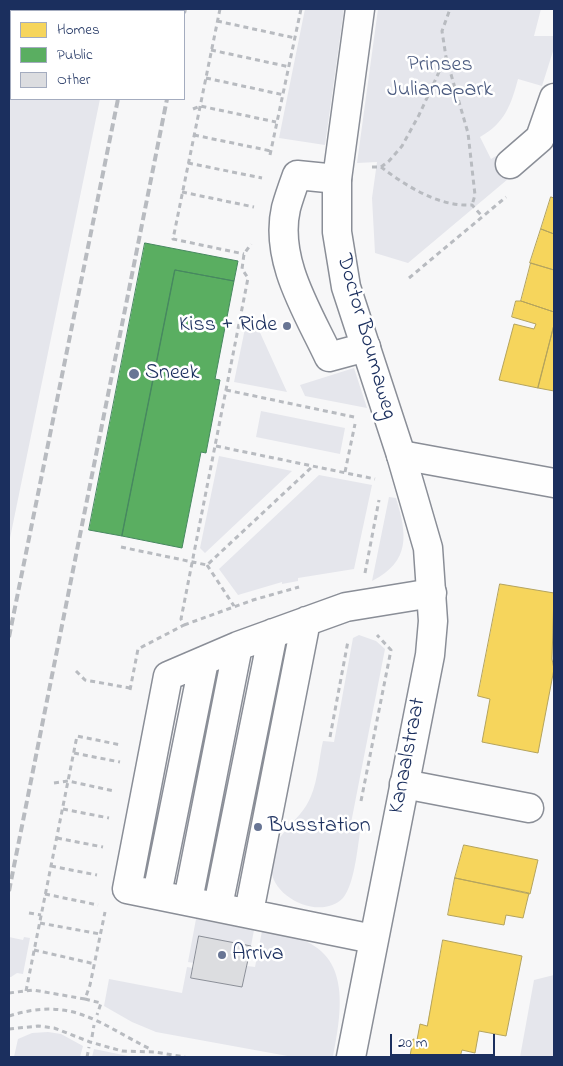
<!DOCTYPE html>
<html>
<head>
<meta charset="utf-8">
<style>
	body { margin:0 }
	#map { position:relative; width:563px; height:1066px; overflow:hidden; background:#f7f7f8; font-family:"Indie Flower",sans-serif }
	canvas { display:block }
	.frame { position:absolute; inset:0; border:10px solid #1b2f5e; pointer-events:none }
	.legend { position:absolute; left:10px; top:10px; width:175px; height:90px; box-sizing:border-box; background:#fff; border:1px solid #a4acbf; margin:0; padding:6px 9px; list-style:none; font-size:15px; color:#1b2f5e }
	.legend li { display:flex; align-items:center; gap:10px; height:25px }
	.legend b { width:25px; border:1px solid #a4acbf }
	.scale { position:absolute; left:390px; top:1034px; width:105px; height:22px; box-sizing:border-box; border:2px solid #1b2f5e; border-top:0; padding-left:6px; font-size:15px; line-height:18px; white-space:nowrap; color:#1b2f5e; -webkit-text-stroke:4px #fff; paint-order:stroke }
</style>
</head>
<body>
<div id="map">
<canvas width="563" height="1066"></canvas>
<div class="frame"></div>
<ul class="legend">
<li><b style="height:14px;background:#f6d55c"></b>Homes</li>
<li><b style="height:14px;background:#5aae61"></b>Public</li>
<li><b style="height:14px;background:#dcdde0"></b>Other</li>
</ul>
<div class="scale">20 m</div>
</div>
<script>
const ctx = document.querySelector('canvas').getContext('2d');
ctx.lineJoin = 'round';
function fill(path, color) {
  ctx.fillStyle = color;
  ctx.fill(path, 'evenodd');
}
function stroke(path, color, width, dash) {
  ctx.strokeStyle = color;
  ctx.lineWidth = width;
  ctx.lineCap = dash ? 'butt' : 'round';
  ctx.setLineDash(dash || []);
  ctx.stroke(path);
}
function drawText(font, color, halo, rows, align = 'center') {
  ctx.font = font + ' "Indie Flower",sans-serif';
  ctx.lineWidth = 5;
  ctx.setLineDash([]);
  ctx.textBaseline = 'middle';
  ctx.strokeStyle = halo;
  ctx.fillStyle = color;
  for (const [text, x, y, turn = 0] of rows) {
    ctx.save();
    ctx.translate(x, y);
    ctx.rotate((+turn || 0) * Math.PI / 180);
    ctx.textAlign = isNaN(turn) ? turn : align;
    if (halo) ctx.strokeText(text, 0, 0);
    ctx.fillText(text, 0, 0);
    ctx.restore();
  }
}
fill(new Path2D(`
	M 12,9 L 118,9 L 117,11 L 11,11 L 11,99 L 100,99 L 9,543 L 9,15 Z
	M 305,9 L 344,9 L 325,145 L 279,138 Z
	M 378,9 L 541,9 L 534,36 L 554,36 L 554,48 L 542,86 L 518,79 C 511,105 505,123 480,137 L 491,159 L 496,156 L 508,179 L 408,263 L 375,253 L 372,198 L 377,162 L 357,163 Z
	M 248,314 L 252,315 L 287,392 L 234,382 Z
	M 354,368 L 367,408 L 305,396 L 300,385 Z
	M 261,411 L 345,428 L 340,454 L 256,437 Z
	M 219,456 L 292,471 L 205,553 L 200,548 Z
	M 319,475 L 372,485 L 354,569 L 298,578 L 298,581 L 282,584 L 282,582 L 238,595 L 219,569 Z
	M 389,497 L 396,498 C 407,534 411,561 372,581 Z
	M 359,635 L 376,641 L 385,649 L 351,823 L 361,825 C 358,843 355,884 343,898 C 321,921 271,898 271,867 C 271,832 300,824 311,796 C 318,780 319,758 323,741 L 334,742 L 353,638 Z
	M 196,919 L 254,930 L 251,946 L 199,937 L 194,963 L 188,962 Z
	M 262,931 C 273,933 285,935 296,938 C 353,954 341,1014 333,1057 L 293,1057 L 156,1032 L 132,1022 L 104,1006 L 109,979 L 182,993 L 187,967 L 193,968 L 191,978 L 242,987 L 247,966 L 255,967 Z
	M 9,937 L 23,940 L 24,937 L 30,938 L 23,974 L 17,973 L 11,977 L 9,977 Z
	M 554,975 L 554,1057 L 520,1057 L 534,980 Z
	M 48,1032 L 61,1034 L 83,1046 L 80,1057 L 14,1057 L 18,1039 L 32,1033 Z
	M 94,1049 L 128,1056 L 134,1057 L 92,1057 Z`), '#e5e6ec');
const homes = new Path2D(`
	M 551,197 L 554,198 L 554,234 L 541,229 Z
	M 541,229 L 554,234 L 554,270 L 530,263 Z
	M 531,263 L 554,270 L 554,312 L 521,301 Z
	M 516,301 L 521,301 L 554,312 L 554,325 L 538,388 L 499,380 L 514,324 L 534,329 L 536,324 L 512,317 Z
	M 554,325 L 554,391 L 538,388 Z
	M 500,584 L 554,593 L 552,659 L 554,669 L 538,753 L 482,742 L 490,699 L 478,696 Z
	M 464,845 L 538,860 L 530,894 L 455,878 Z
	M 455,878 L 529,893 L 523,918 L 506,915 L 504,925 L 448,915 Z
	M 443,940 L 522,956 L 506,1036 L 479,1031 L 475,1053 L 462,1050 L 460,1057 L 413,1057 L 410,1056 L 413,1039 L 417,1040 L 420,1024 L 427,1026 Z`);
fill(homes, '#f6d55c');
stroke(homes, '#b4a35d', 1);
const public = new Path2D(`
	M 145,243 L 238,261 L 234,281 L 175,270 L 122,536 L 89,530 Z
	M 175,270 L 234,281 L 215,379 L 220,380 L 206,453 L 201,452 L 182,548 L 122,536 Z`);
fill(public, '#5aae61');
stroke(public, '#478860', 1);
const building = new Path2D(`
	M 199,936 L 251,946 L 242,987 L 191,978 Z`);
fill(building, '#dcdde0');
stroke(building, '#8a8e97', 1);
const minor = new Path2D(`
	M 510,164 L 540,138 L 554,98
	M 337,179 L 297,175 C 293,186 289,197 286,208 C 274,260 308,312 329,357 L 366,347
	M 401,455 L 554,483
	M 404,784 L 529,808
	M 157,894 L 204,661
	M 188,900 L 238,646
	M 218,906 L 273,633
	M 249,912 L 306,621
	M 373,939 L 127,889 L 168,676 L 238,646 L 346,607 L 432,593`);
const major = new Path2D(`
	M 351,1057 L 430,655 L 433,621 L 428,548 L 401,455 L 346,287 L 337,232 L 337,179 L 360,9`);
stroke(minor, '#8a8e97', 31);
stroke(major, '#8a8e97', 31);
stroke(new Path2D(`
	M 220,9 L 173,239 L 244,254
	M 217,21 L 295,38
	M 211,50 L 290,67
	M 446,57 L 468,133 L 475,195 L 472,205
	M 206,78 L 284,95
	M 193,109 L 200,106 L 276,122
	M 194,135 L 271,151
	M 270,155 L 301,9
	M 188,163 L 262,178
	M 372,167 L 381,167 L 389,161 L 402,146 L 419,115 L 446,57 L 442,31 L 450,9
	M 381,167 C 406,186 439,207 472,205 L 482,216
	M 182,192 L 254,207
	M 409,278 L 506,197
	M 226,390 L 354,417
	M 216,446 L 375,479
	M 345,472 L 355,424
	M 121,547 L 207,565 L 313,466
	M 207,565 L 234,606
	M 365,573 L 379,500
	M 184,625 L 253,600 L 299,587
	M 76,671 L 85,680 L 130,688
	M 130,690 L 138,649 L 184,625 L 181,619 L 248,278 L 242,269 L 244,254 L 251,244
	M 330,737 L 348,641
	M 74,753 L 120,762
	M 54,783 L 68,781 L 114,791
	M 361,801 L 391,650 L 377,635
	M 63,809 L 109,818
	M 57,838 L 103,847
	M 51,866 L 97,875
	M 45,894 L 98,905
	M 29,913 L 41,915
	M 40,923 L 100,934
	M 34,950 L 95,964
	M 26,991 L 77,736 L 121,745
	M 9,993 L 33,990 L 85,999 L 90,985 L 105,912
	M 85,999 L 101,1003 L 97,1015
	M 9,1016 C 72,996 98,1023 152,1050
	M 9,1029 L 38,1026 L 54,1028 L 90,1042 L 122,1051 L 155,1052 L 185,1057
	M 92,1037 L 94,1025
	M 87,1057 L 89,1047`), '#b8bbc0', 3, [5, 4]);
stroke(minor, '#fefefe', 28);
stroke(major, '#fefefe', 28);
stroke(new Path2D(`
	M 135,11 L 136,9
	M 184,13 L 185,9
	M 9,637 L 118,99
	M 9,891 L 167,99`), '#b8bbc0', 4, [8, 4]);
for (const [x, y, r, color] of [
	[287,326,5,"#687594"],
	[134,374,6,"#687594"],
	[258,827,5,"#687594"],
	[222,955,5,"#687594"]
]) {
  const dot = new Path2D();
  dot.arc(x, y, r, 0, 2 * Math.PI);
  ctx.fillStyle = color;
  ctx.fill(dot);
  stroke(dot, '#fff', 2);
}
drawText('22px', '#4a5a7f', '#fff', [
	["Prinses",440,66],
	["Julianapark",440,91]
]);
drawText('22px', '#1b2f5e', '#fff', [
	["Kiss + Ride",277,326,"right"],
	["Sneek",145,374],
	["Busstation",268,827],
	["Arriva",232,955]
], 'left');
drawText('22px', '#1b2f5e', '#fff', [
	["Doctor Boumaweg",365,337,74],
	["Kanaalstraat",409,756,-79]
]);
</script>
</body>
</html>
